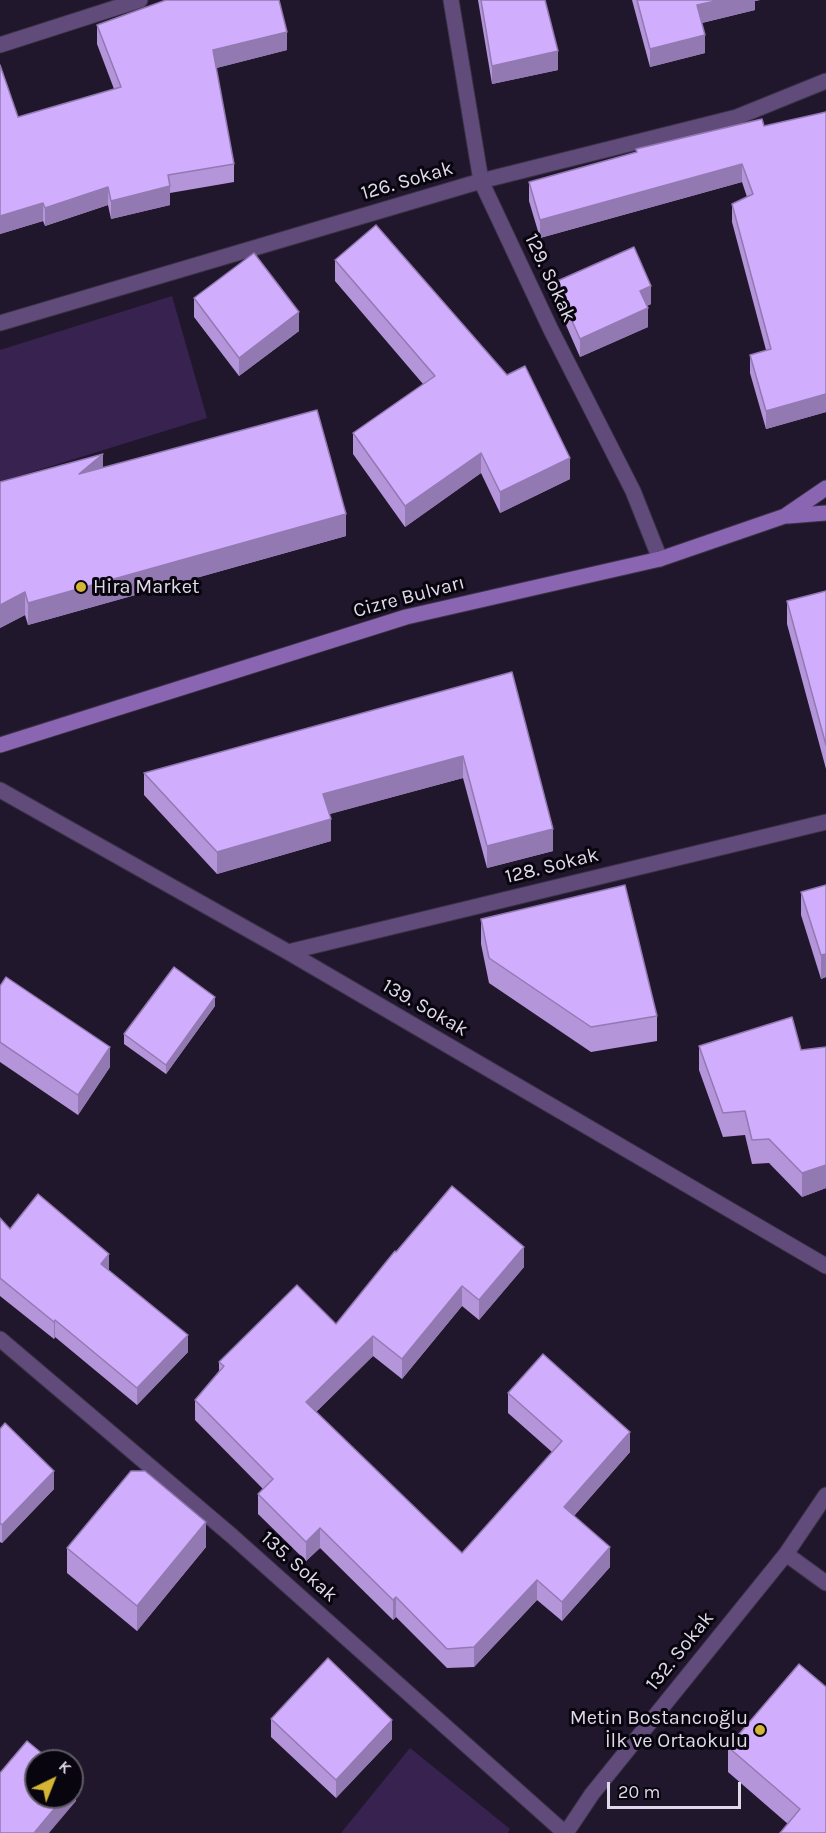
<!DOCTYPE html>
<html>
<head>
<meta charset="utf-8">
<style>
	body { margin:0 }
	#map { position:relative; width:826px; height:1833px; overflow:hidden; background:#21172d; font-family:Karla,sans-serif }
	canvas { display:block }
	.north { position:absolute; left:24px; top:1749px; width:60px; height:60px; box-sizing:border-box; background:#09050e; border:2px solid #5f5a66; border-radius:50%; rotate:43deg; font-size:16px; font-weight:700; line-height:24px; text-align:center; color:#dfd9e9 }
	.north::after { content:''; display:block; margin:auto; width:21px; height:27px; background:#d5b534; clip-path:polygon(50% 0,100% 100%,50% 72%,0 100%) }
	.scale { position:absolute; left:607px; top:1782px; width:134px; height:27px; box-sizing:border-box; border:3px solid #dfd9e9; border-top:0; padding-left:8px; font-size:18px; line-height:21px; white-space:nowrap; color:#dfd9e9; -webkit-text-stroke:4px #09050e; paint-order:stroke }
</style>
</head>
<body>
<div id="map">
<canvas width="826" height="1833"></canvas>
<div class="north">K</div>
<div class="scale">20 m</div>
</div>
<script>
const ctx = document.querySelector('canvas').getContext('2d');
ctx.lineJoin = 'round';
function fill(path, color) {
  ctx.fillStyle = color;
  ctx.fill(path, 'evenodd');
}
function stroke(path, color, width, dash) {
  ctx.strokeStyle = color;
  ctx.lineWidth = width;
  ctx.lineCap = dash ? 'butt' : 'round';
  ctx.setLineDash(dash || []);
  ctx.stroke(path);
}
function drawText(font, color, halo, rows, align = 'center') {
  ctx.font = font + ' Karla,sans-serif';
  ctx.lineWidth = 6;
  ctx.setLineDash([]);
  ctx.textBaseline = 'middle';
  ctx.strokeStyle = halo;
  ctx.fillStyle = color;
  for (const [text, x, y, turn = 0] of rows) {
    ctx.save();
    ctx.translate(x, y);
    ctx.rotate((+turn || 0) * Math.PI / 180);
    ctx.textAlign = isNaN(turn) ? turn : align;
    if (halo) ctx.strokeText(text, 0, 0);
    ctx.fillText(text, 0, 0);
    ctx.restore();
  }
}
fill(new Path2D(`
	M 172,296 L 207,418 L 0,482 L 0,350 Z
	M 410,1748 L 510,1829 L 508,1833 L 341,1833 Z`), '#38224f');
const street = new Path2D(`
	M 451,0 L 481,181 L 551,330 L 633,491 L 660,559
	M 0,45 L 140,0
	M 0,323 L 481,181 L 737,117 L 826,81
	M 0,790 L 288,952 L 826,1266
	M 288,952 L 826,822
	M 0,1339 L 232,1536 L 565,1833
	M 786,1554 L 826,1583
	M 566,1833 L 592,1794 L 786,1554 L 826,1495`);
const secondary = new Path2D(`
	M 788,516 L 826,513
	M 0,745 L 406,617 L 660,559 L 785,516 L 826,488`);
stroke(street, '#3c3247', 17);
stroke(secondary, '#3c3247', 17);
stroke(street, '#614b7b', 15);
stroke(secondary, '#8965b2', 15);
fill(new Path2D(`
	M 478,0 L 545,0 L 558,70 L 492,84 Z
	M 632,0 L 760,0 L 755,1 L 755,10 L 702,23 L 705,53 L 650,67 Z
	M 97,25 L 287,50 L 216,68 L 234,164 L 234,182 L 170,193 L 170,205 L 111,219 L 108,205 L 45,226 L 43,221 L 0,234 L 0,65 L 18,117 L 114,89 L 97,44 Z
	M 826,112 L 826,412 L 766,429 L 750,373 L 750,355 L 766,350 L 732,222 L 732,204 L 747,197 L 742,182 L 540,238 L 529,201 L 529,182 L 636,152 L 636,149 L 764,126 Z
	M 335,260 L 570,479 L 500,513 L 481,473 L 405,527 L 353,454 L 353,433 L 423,384 L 335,281 Z
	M 555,282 L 651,304 L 647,306 L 648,327 L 580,357 L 555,300 Z
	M 194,298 L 299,331 L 239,376 L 194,317 Z
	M 103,468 L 346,536 L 28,625 L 25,615 L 0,628 Z
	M 826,591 L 826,769 L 787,624 L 787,601 Z
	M 512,672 L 553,851 L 487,868 L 463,778 L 329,814 L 331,841 L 217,874 L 144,795 L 144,773 Z
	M 826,885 L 826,977 L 821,979 L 801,915 L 801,892 Z
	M 481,919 L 657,1016 L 657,1041 L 591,1052 L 489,983 L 481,944 Z
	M 0,986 L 110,1067 L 78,1115 L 0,1062 Z
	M 215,1006 L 166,1074 L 124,1044 L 124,1034 Z
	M 699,1046 L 801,1050 L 826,1047 L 826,1188 L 802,1197 L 769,1163 L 752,1164 L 745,1135 L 723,1137 L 699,1070 Z
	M 0,1218 L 10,1229 L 109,1270 L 188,1352 L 137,1405 L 55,1337 L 54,1339 L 0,1296 Z
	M 396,1252 L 524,1267 L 479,1320 L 462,1306 L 402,1379 L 373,1356 L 316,1412 L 462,1553 L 552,1452 L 508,1413 L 508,1393 L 630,1452 L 574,1516 L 610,1567 L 562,1621 L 537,1600 L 474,1667 L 447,1668 L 396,1617 L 393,1620 L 320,1548 L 306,1561 L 258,1514 L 258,1494 L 263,1489 L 195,1420 L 195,1400 L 219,1371 L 219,1362 L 336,1324 Z
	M 0,1429 L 54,1489 L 2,1543 L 0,1542 Z
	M 206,1547 L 137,1631 L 67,1573 L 67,1548 Z
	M 826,1687 L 826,1833 L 788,1824 L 728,1772 L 728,1747 Z
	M 271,1719 L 392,1739 L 336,1798 L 271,1737 Z`), '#b495da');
fill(new Path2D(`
	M 720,0 L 760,0 L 755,1 L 755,10 L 697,24 L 697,5 Z
	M 287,32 L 287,50 L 213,69 L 213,50 Z
	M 705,35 L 705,53 L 650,67 L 650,49 Z
	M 558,51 L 558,70 L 492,84 L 492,66 Z
	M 742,164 L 742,182 L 540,238 L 540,220 Z
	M 170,186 L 170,205 L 111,219 L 111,201 Z
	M 108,187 L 108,205 L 45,226 L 45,208 Z
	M 43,203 L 43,221 L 0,234 L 0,216 Z
	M 651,286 L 651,304 L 640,309 L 640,291 Z
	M 648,308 L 648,327 L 580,357 L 580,339 Z
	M 299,312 L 299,331 L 239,376 L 239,358 Z
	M 826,394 L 826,412 L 766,429 L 766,411 Z
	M 481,453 L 481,473 L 405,527 L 405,506 Z
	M 103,454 L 103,477 L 79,474 Z
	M 570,458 L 570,479 L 500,513 L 500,492 Z
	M 346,514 L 346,536 L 28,625 L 28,603 Z
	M 25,592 L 25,615 L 0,628 L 0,605 Z
	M 463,756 L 463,778 L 323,816 L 323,794 Z
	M 331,819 L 331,841 L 217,874 L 217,852 Z
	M 553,829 L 553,851 L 487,868 L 487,846 Z
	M 826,954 L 826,977 L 821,979 L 821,955 Z
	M 215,997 L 215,1006 L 166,1074 L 166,1065 Z
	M 110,1047 L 110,1067 L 78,1115 L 78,1095 Z
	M 826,1165 L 826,1188 L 802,1197 L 802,1173 Z
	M 524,1247 L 524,1267 L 479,1320 L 479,1300 Z
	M 109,1254 L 109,1272 L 101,1264 Z
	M 462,1286 L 462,1306 L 402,1379 L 402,1359 Z
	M 55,1320 L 55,1337 L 54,1339 L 54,1322 Z
	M 188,1335 L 188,1352 L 137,1405 L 137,1388 Z
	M 373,1336 L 373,1356 L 306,1422 L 306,1402 Z
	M 630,1432 L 630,1452 L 564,1527 L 564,1507 Z
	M 54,1471 L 54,1489 L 2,1543 L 2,1525 Z
	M 206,1522 L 206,1547 L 137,1631 L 137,1606 Z
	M 320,1528 L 320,1548 L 306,1561 L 306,1542 Z
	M 610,1547 L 610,1567 L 562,1621 L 562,1602 Z
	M 537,1580 L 537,1600 L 474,1667 L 474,1647 Z
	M 396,1597 L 396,1617 L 393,1620 L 393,1600 Z
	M 392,1720 L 392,1739 L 336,1798 L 336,1780 Z
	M 76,1783 L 76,1801 L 49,1833 L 34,1833 L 64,1797 L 72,1797 L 72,1788 Z`), '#9279b1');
const building = new Path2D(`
	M 166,0 L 279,0 L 287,32 L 213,50 L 234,164 L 168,175 L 170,186 L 111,201 L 108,187 L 45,208 L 43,203 L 0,216 L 0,65 L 18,117 L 121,87 L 97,25 Z
	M 481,0 L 545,0 L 558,51 L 492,66 Z
	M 637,0 L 720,0 L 697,5 L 705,35 L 650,49 Z
	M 826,112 L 826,394 L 766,411 L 750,355 L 771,349 L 732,204 L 753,194 L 742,164 L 540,220 L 529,182 L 637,152 L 636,149 L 762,119 L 764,126 Z
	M 376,225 L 507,375 L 525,366 L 570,458 L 500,492 L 481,453 L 405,506 L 353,433 L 435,376 L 335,260 Z
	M 634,247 L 651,286 L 640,291 L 648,308 L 580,339 L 555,282 Z
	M 254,253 L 299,312 L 239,358 L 194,298 Z
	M 317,410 L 346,514 L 28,603 L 25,592 L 0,605 L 0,482 L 103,454 L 79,474 Z
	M 826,591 L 826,745 L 787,601 Z
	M 512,672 L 553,829 L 487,846 L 463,756 L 323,794 L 331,819 L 217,852 L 144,773 Z
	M 625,885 L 657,1016 L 591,1027 L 489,958 L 481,919 Z
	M 826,885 L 826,954 L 821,955 L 801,892 Z
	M 174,967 L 215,997 L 166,1065 L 124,1034 Z
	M 6,977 L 110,1047 L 78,1095 L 0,1042 L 0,986 Z
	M 792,1017 L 801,1050 L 826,1047 L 826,1165 L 802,1173 L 769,1139 L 752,1140 L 745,1111 L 723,1113 L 699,1046 Z
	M 452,1186 L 524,1247 L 479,1300 L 462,1286 L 402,1359 L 373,1336 L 306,1402 L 462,1553 L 562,1441 L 508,1393 L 543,1354 L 630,1432 L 564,1507 L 610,1547 L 562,1602 L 537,1580 L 474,1647 L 447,1649 L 396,1597 L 393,1600 L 320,1528 L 306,1542 L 258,1494 L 273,1479 L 195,1400 L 224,1366 L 219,1362 L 297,1285 L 336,1324 L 395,1251 L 396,1252 Z
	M 38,1194 L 109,1254 L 101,1264 L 188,1335 L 137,1388 L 55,1320 L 54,1322 L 0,1278 L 0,1218 L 10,1229 Z
	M 5,1423 L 54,1471 L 2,1525 L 0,1523 L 0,1429 Z
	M 131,1471 L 145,1471 L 206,1522 L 137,1606 L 67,1548 Z
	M 328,1658 L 392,1720 L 336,1780 L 271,1719 Z
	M 799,1664 L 826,1687 L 826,1833 L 780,1833 L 800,1809 L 728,1747 Z
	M 27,1741 L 51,1761 L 36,1761 L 36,1797 L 64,1797 L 34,1833 L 0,1833 L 0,1773 Z
	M 72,1779 L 76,1783 L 72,1788 Z`);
fill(building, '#d1adfd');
stroke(building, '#9279b1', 1.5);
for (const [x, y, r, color] of [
	[81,587,6,"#d5b534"],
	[760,1730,6,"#d5b534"]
]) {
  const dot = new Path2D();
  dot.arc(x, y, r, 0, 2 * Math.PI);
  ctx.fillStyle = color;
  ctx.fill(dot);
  stroke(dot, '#09050e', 2);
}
drawText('20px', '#dfd9e9', '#09050e', [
	["126. Sokak",407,181,-16],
	["129. Sokak",550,278,65],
	["Cizre Bulvarı",409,597,-15],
	["128. Sokak",552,866,-14],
	["139. Sokak",425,1008,30],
	["135. Sokak",299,1567,42],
	["132. Sokak",680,1651,-51]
]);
drawText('20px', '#dfd9e9', '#09050e', [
	["Hira Market",93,587],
	["Metin Bostancıoğlu",748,1718,"right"],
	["İlk ve Ortaokulu",748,1741,"right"]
], 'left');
</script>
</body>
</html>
